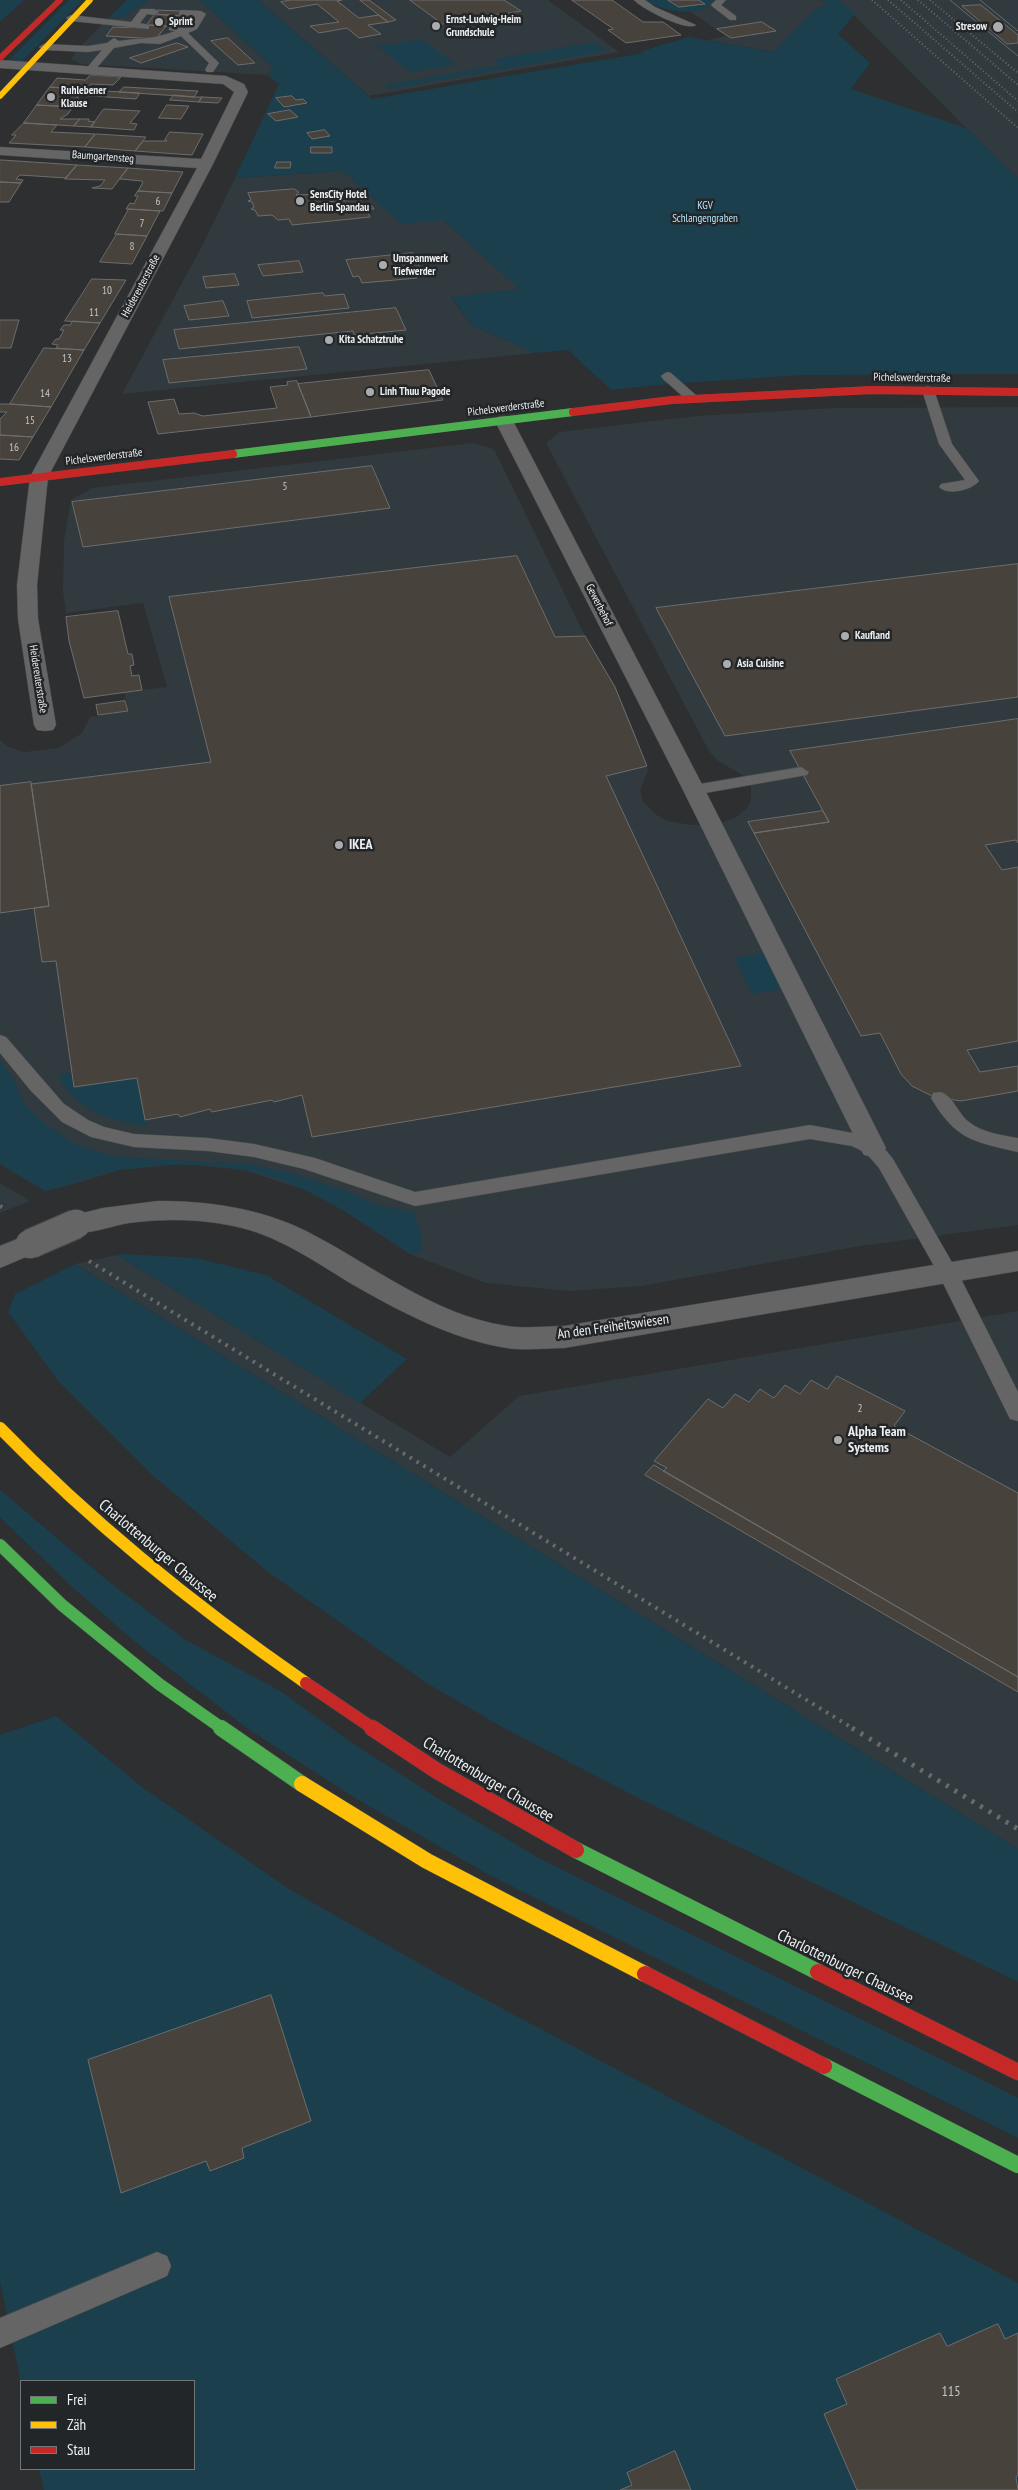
<!DOCTYPE html>
<html>
<head>
<meta charset="utf-8">
<style>
	body { margin:0 }
	#map { position:relative; width:1018px; height:2490px; overflow:hidden; background:#2d2f30; font-family:"PT Sans Narrow",sans-serif }
	canvas { display:block }
	.legend { position:absolute; left:20px; top:2380px; width:175px; height:90px; box-sizing:border-box; background:#222628; border:1px solid #737678; margin:0; padding:6px 9px; list-style:none; font-size:15px; color:#edeff0 }
	.legend li { display:flex; align-items:center; gap:10px; height:25px }
	.legend b { width:25px; border:1px solid #737678 }
</style>
</head>
<body>
<div id="map">
<canvas width="1018" height="2490"></canvas>
<ul class="legend">
<li><b style="height:6px;background:#4caf50"></b>Frei</li>
<li><b style="height:6px;background:#ffc107"></b>Zäh</li>
<li><b style="height:6px;background:#c62828"></b>Stau</li>
</ul>
</div>
<script>
const ctx = document.querySelector('canvas').getContext('2d');
ctx.lineJoin = 'round';
function fill(path, color) {
  ctx.fillStyle = color;
  ctx.fill(path, 'evenodd');
}
function stroke(path, color, width, dash) {
  ctx.strokeStyle = color;
  ctx.lineWidth = width;
  ctx.lineCap = dash ? 'butt' : 'round';
  ctx.setLineDash(dash || []);
  ctx.stroke(path);
}
function drawText(font, color, halo, rows, align = 'center') {
  ctx.font = font + ' "PT Sans Narrow",sans-serif';
  ctx.lineWidth = 5;
  ctx.setLineDash([]);
  ctx.textBaseline = 'middle';
  ctx.strokeStyle = halo;
  ctx.fillStyle = color;
  for (const [text, x, y, turn = 0] of rows) {
    ctx.save();
    ctx.translate(x, y);
    ctx.rotate((+turn || 0) * Math.PI / 180);
    ctx.textAlign = isNaN(turn) ? turn : align;
    if (halo) ctx.strokeText(text, 0, 0);
    ctx.fillText(text, 0, 0);
    ctx.restore();
  }
}
fill(new Path2D(`
	M 149,0 L 200,0 L 275,69 L 267,75 L 81,64 L 71,59 L 81,46 L 108,18 L 124,17 Z
	M 258,0 L 548,0 L 619,52 L 369,96 Z
	M 667,0 L 822,0 L 828,7 L 817,8 L 773,52 L 707,40 L 726,36 L 686,9 Z
	M 839,0 L 1018,0 L 1018,178 L 966,128 Z
	M 343,171 L 443,220 L 520,289 L 451,298 L 473,326 L 536,353 L 122,394 L 203,244 L 235,178 Z
	M 1018,407 L 1018,1225 L 860,1246 L 642,1286 L 568,1291 L 486,1283 L 410,1254 L 337,1206 L 305,1190 L 244,1170 L 183,1164 L 120,1170 L 63,1187 L 45,1191 L 0,1164 L 0,740 L 7,746 L 24,752 L 59,748 L 82,733 L 90,717 L 129,711 L 124,692 L 167,687 L 143,603 L 66,613 L 63,592 L 64,540 L 71,500 L 92,488 L 472,443 L 494,449 L 585,636 L 615,687 L 634,730 L 648,771 L 640,790 L 643,802 L 658,816 L 668,821 L 691,825 L 715,825 L 735,818 L 748,807 L 751,800 L 751,787 L 741,774 L 718,761 L 709,751 L 546,443 L 560,432 L 696,416 L 834,408 Z
	M 0,1183 L 30,1201 L 0,1213 Z
	M 117,1255 L 450,1457 L 519,1396 L 1018,1311 L 1018,1849 L 75,1264 Z`), '#313a3e');
fill(new Path2D(`
	M 0,0 L 24,0 L 0,22 Z
	M 69,0 L 83,0 L 21,62 L 10,59 Z
	M 127,0 L 149,0 L 124,17 L 108,18 Z
	M 200,0 L 258,0 L 372,99 L 643,53 L 642,51 L 689,37 L 773,52 L 817,8 L 827,6 L 822,0 L 839,0 L 855,14 L 838,34 L 870,63 L 851,89 L 966,128 L 1018,178 L 1018,374 L 803,375 L 668,384 L 611,390 L 568,350 L 536,353 L 473,326 L 451,297 L 519,289 L 443,220 L 401,224 L 343,171 L 235,178 L 279,84 L 267,75 L 274,68 Z
	M 645,0 L 715,0 C 699,19 663,12 645,0 Z
	M 422,39 L 456,65 L 410,72 L 377,46 Z
	M 594,42 L 607,51 L 390,89 L 385,85 L 500,65 L 494,59 Z
	M 764,953 L 782,989 L 752,994 L 735,958 Z
	M 0,1060 L 14,1080 L 25,1105 L 44,1123 L 75,1144 L 116,1157 L 249,1164 L 295,1174 L 347,1191 L 380,1206 L 414,1212 L 421,1235 L 422,1251 L 410,1254 C 376,1232 343,1208 307,1191 C 249,1163 183,1160 121,1170 C 95,1173 71,1186 45,1191 L 0,1164 Z
	M 73,1072 L 75,1087 L 137,1078 L 147,1126 C 114,1122 71,1110 59,1075 Z
	M 123,1254 L 196,1258 L 266,1275 L 407,1359 L 360,1403 L 117,1255 Z
	M 75,1264 L 1018,1849 L 1018,1982 L 640,1799 L 502,1727 L 425,1682 L 268,1572 L 151,1474 L 59,1382 L 8,1312 L 15,1294 Z
	M 0,1490 L 108,1581 L 186,1640 L 282,1692 L 348,1740 L 439,1799 L 539,1858 L 1018,2098 L 1018,2138 L 491,1876 L 355,1798 L 248,1729 L 134,1641 L 70,1585 L 0,1517 Z
	M 56,1716 L 142,1787 L 289,1889 L 445,1978 L 1018,2283 L 1018,2490 L 44,2490 L 39,2469 L 194,2469 L 194,2381 L 21,2381 L 21,2383 L 0,2282 L 0,1735 Z`), '#1b3f4d');
const building = new Path2D(`
	M 291,0 L 342,0 L 337,1 L 359,18 L 379,15 L 388,22 L 368,25 L 381,34 L 359,38 L 347,28 L 319,33 L 310,26 L 339,22 L 317,4 L 289,9 L 281,2 Z
	M 360,0 L 369,0 L 396,20 L 388,22 Z
	M 410,0 L 504,0 L 521,11 L 443,24 Z
	M 572,0 L 612,0 L 643,22 L 663,22 L 681,35 L 626,43 L 608,30 L 613,29 Z
	M 668,0 L 699,0 L 705,4 L 679,7 Z
	M 981,5 L 1018,35 L 1018,43 L 1007,44 L 962,6 Z
	M 155,10 L 184,11 L 180,16 L 152,14 Z
	M 155,14 L 180,16 L 194,16 L 186,27 L 147,25 Z
	M 762,22 L 776,31 L 731,38 L 717,29 Z
	M 147,25 L 166,26 L 156,39 L 106,36 L 113,27 L 144,28 Z
	M 228,38 L 255,63 L 238,65 L 211,41 Z
	M 177,43 L 188,47 L 141,63 L 130,58 Z
	M 91,75 L 121,77 L 113,85 L 91,84 L 88,90 L 50,87 L 57,78 L 85,80 Z
	M 50,87 L 88,90 L 140,93 L 136,99 L 78,95 L 77,98 L 79,98 L 73,107 L 37,105 Z
	M 124,87 L 198,91 L 194,97 L 119,92 Z
	M 174,95 L 194,97 L 202,97 L 199,102 L 170,100 Z
	M 292,96 L 296,100 L 303,99 L 307,103 L 284,107 L 276,98 Z
	M 202,97 L 222,98 L 218,103 L 199,102 Z
	M 37,105 L 73,107 L 68,114 L 60,119 L 80,119 L 74,126 L 24,123 Z
	M 167,105 L 189,106 L 181,119 L 159,118 Z
	M 104,109 L 140,111 L 130,123 L 137,124 L 134,130 L 91,127 Z
	M 290,110 L 298,117 L 276,121 L 268,114 Z
	M 80,119 L 89,119 L 88,121 L 95,122 L 91,127 L 74,126 Z
	M 24,123 L 57,125 L 51,132 L 95,134 L 85,147 L 9,143 L 16,135 L 12,135 Z
	M 325,130 L 330,136 L 312,139 L 307,133 Z
	M 170,132 L 203,134 L 192,155 L 135,151 L 143,141 L 167,141 L 165,140 Z
	M 96,134 L 146,137 L 135,151 L 85,147 Z
	M 311,147 L 332,147 L 332,153 L 311,153 Z
	M 0,160 L 2,160 L 77,165 L 66,178 L 20,175 L 16,179 L 23,180 L 21,183 L 0,182 Z
	M 277,162 L 291,162 L 290,168 L 275,168 Z
	M 77,165 L 128,168 L 112,189 L 92,188 L 100,186 L 105,180 L 65,179 Z
	M 128,168 L 183,172 L 172,193 L 138,191 L 143,182 L 142,181 L 120,179 Z
	M 0,182 L 21,183 L 9,202 L 0,202 Z
	M 294,189 L 299,192 L 296,195 L 321,194 L 325,202 L 360,199 L 364,206 L 372,206 L 374,209 L 366,209 L 370,217 L 292,225 L 289,219 L 278,220 L 272,215 L 258,216 L 255,210 L 251,209 L 254,207 L 252,202 L 248,201 L 251,200 L 248,193 Z
	M 138,191 L 172,193 L 163,211 L 126,209 L 130,203 L 134,204 L 138,196 L 135,196 Z
	M 129,209 L 160,211 L 147,236 L 115,234 Z
	M 117,234 L 147,236 L 132,264 L 100,262 Z
	M 413,253 L 421,270 L 413,270 L 417,278 L 362,283 L 359,276 L 353,277 L 346,260 Z
	M 299,261 L 303,272 L 263,276 L 258,265 Z
	M 235,274 L 239,285 L 206,288 L 203,277 Z
	M 92,279 L 126,280 L 100,323 L 65,321 Z
	M 323,293 L 325,296 L 344,294 L 349,308 L 252,318 L 247,301 Z
	M 223,301 L 229,316 L 189,320 L 184,306 Z
	M 396,308 L 406,330 L 354,335 L 353,331 L 179,349 L 174,330 Z
	M 0,320 L 19,320 L 11,348 L 0,348 Z
	M 73,321 L 100,323 L 84,350 L 56,348 L 58,345 L 52,344 L 56,339 L 59,339 L 64,330 L 60,330 L 64,325 L 70,325 Z
	M 299,347 L 307,369 L 169,383 L 163,360 Z
	M 44,348 L 84,350 L 51,407 L 10,404 Z
	M 429,370 L 443,400 L 311,417 L 298,384 Z
	M 297,381 L 311,417 L 158,434 L 148,402 L 174,399 L 179,414 L 194,413 L 203,416 L 277,408 L 270,387 L 288,385 L 287,382 Z
	M 0,404 L 10,404 L 51,407 L 33,437 L 0,435 L 0,419 L 7,412 L 0,412 Z
	M 0,435 L 33,437 L 19,460 L 0,459 Z
	M 372,466 L 390,508 L 83,547 L 72,502 Z
	M 517,556 L 555,637 L 585,636 L 615,687 L 647,766 L 606,776 L 741,1066 L 312,1137 L 302,1095 L 274,1102 L 272,1100 L 212,1112 L 210,1109 L 180,1117 L 178,1114 L 145,1120 L 137,1078 L 74,1087 L 56,961 L 42,962 L 34,908 L 49,906 L 31,784 L 211,762 L 169,597 Z
	M 1018,564 L 1018,697 L 725,736 L 656,608 Z
	M 118,611 L 128,654 L 132,654 L 134,665 L 130,666 L 132,676 L 139,675 L 142,690 L 84,698 L 69,641 L 66,617 Z
	M 125,701 L 128,711 L 98,715 L 96,705 Z
	M 1018,719 L 1018,843 L 1016,840 L 985,845 L 1002,870 L 1018,867 L 1018,1041 L 967,1050 L 980,1072 L 1018,1066 L 1018,1091 L 961,1101 L 934,1097 L 912,1086 L 901,1074 L 880,1033 L 861,1036 L 754,833 L 829,822 L 790,751 Z
	M 31,782 L 49,906 L 0,913 L 0,786 Z
	M 823,811 L 829,822 L 754,833 L 748,822 Z
	M 837,1376 L 905,1411 L 894,1426 L 1018,1493 L 1018,1677 L 663,1471 L 667,1468 L 654,1461 L 708,1399 L 723,1408 L 735,1394 L 749,1402 L 760,1389 L 774,1398 L 785,1385 L 800,1394 L 811,1380 L 827,1389 Z
	M 654,1465 L 1018,1677 L 1018,1692 L 645,1475 Z
	M 271,1995 L 311,2121 L 242,2148 L 244,2158 L 210,2171 L 206,2161 L 121,2193 L 88,2060 Z
	M 998,2324 L 1005,2339 L 1018,2333 L 1018,2475 L 1016,2477 L 1018,2490 L 857,2490 L 824,2414 L 847,2404 L 836,2379 L 940,2333 L 947,2346 Z
	M 675,2451 L 691,2490 L 620,2490 L 632,2485 L 627,2473 Z`);
fill(building, '#48423c');
stroke(building, '#6d6d6d', 1);
const lane = new Path2D(`
	M 634,0 L 645,0 L 655,7 L 696,25 C 687,32 642,9 634,0 Z
	M 716,0 L 726,0 L 721,5 L 736,16 L 736,20 L 730,20 L 713,7 L 711,5 Z
	M 141,9 L 154,9 L 159,12 L 154,15 L 147,14 L 140,23 L 149,25 L 149,29 L 71,21 L 66,18 L 71,15 L 131,22 Z
	M 182,10 L 201,11 L 206,14 L 197,29 L 188,33 L 219,63 L 213,72 L 207,72 L 205,70 L 209,63 L 181,36 L 160,44 L 141,43 L 114,48 L 93,72 L 90,73 L 85,70 L 102,50 L 88,52 L 44,50 L 39,47 L 44,44 L 88,46 L 107,43 L 114,38 L 119,41 C 138,38 157,39 175,31 L 169,30 L 169,26 C 183,24 186,33 195,16 L 179,15 L 179,11 Z
	M 667,372 L 671,373 L 697,396 L 699,399 L 697,402 L 689,402 L 663,379 L 661,376 Z
	M 928,386 L 934,390 L 952,444 L 979,481 C 972,490 948,496 939,487 L 941,484 L 965,480 L 939,444 L 922,390 Z
	M 801,767 L 809,772 L 807,775 L 694,795 L 686,790 L 694,785 Z
	M 0,1035 L 6,1037 L 64,1104 L 88,1120 L 104,1127 L 134,1134 L 208,1138 L 254,1144 L 315,1158 L 415,1192 L 810,1125 L 863,1135 L 880,1143 L 893,1159 L 958,1273 L 1018,1392 L 1018,1421 L 1010,1419 L 938,1273 L 879,1168 L 866,1153 L 852,1146 L 810,1139 L 415,1206 L 304,1169 L 254,1157 L 208,1151 L 134,1147 L 91,1137 L 62,1122 L 31,1091 L 0,1053 Z
	M 940,1092 C 953,1095 958,1114 969,1122 C 983,1133 1001,1135 1018,1138 L 1018,1152 C 973,1142 955,1139 931,1098 L 933,1093 Z
	M 157,2252 L 167,2256 L 171,2266 L 167,2276 L 0,2348 L 0,2318 Z`);
const street = new Path2D(`
	M 0,60 L 226,76 L 244,84 L 248,92 L 213,164 L 48,477 L 37,585 L 38,619 L 56,725 L 53,730 L 45,731 L 37,730 L 34,725 L 18,619 L 17,585 L 30,477 L 197,168 L 0,155 L 0,147 L 201,159 L 234,92 L 223,84 L 0,68 Z
	M 504,416 L 510,417 L 513,421 L 705,790 L 886,1148 L 882,1155 L 873,1157 L 864,1155 L 860,1148 L 683,790 L 495,421 L 498,417 Z
	M 158,1201 C 209,1201 259,1208 306,1231 C 371,1264 433,1315 507,1326 C 526,1329 545,1326 564,1326 L 1018,1251 L 1018,1271 L 564,1348 C 545,1348 526,1351 507,1348 C 453,1340 397,1310 350,1283 C 316,1262 281,1238 242,1228 C 206,1219 166,1218 129,1223 C 110,1226 85,1237 66,1231 L 62,1224 L 66,1217 L 103,1208 Z
	M 30,1234 L 40,1237 L 44,1244 L 40,1251 L 0,1268 L 0,1246 Z`);
const fastFar2 = new Path2D(`
	M 233,454 L 573,412`);
const fastFar1 = new Path2D(`
	M 0,1545 L 62,1605 L 159,1684 L 223,1729`);
const fast = new Path2D(`
	M 221,1728 L 302,1784
	M 576,1850 L 818,1972
	M 824,2066 L 1018,2165`);
const slowFar2 = new Path2D(`
	M 0,96 L 90,0`);
const slowFar1 = new Path2D(`
	M 0,1428 C 93,1524 196,1607 306,1683`);
const slow = new Path2D(`
	M 302,1784 L 427,1861 L 645,1974`);
const jamFar3 = new Path2D(`
	M 0,58 L 60,0`);
const jamFar2 = new Path2D(`
	M 573,412 L 672,400 L 872,390 L 1018,392
	M 0,482 L 233,454`);
const jamFar1 = new Path2D(`
	M 306,1683 L 374,1729`);
const jam = new Path2D(`
	M 372,1728 L 437,1771 L 576,1850
	M 818,1972 L 1018,2072
	M 645,1974 L 824,2066`);
stroke(lane, '#494a4a', 1);
stroke(street, '#494a4a', 1);
stroke(fastFar2, '#494a4a', 8);
stroke(fastFar1, '#494a4a', 13);
stroke(fast, '#494a4a', 17);
stroke(slowFar2, '#494a4a', 6);
stroke(slowFar1, '#494a4a', 13);
stroke(slow, '#494a4a', 17);
stroke(jamFar3, '#494a4a', 6);
stroke(jamFar2, '#494a4a', 8);
stroke(jamFar1, '#494a4a', 13);
stroke(jam, '#494a4a', 17);
fill(lane, '#656566');
fill(street, '#656566');
stroke(fastFar2, '#4caf50', 8);
stroke(fastFar1, '#4caf50', 12);
stroke(fast, '#4caf50', 16);
stroke(slowFar2, '#ffc107', 5.5);
stroke(slowFar1, '#ffc107', 12);
stroke(slow, '#ffc107', 16);
stroke(jamFar3, '#c62828', 5.5);
stroke(jamFar2, '#c62828', 8);
stroke(jamFar1, '#c62828', 12);
stroke(jam, '#c62828', 16);
stroke(new Path2D(`
	M 950,0 L 1018,56
	M 980,0 L 1018,31`), '#696a6c', 1);
stroke(new Path2D(`
	M 872,0 L 1018,128
	M 888,0 L 1018,112
	M 901,0 L 1018,101
	M 918,0 L 1018,85
	M 930,0 L 1018,73`), '#696a6c', 2, [1, 2.5]);
stroke(new Path2D(`
	M 0,1206 L 6,1210
	M 89,1261 L 854,1729`), '#696a6c', 4, [2.5, 5.5]);
stroke(new Path2D(`
	M 852,1728 L 1018,1829`), '#696a6c', 5, [3, 7]);
const streetBridge = new Path2D(`
	M 30,1244 L 76,1224`);
stroke(streetBridge, '#494a4a', 31, []);
stroke(streetBridge, '#656566', 29);
for (const [x, y, r, color] of [
	[159,22,5,"#aaacad"],
	[436,26,5,"#aaacad"],
	[998,27,6,"#aaacad"],
	[51,97,5,"#aaacad"],
	[300,201,5,"#aaacad"],
	[383,265,5,"#aaacad"],
	[329,340,5,"#aaacad"],
	[370,392,5,"#aaacad"],
	[845,636,5,"#aaacad"],
	[727,664,5,"#aaacad"],
	[339,845,5,"#aaacad"],
	[838,1440,5,"#aaacad"]
]) {
  const dot = new Path2D();
  dot.arc(x, y, r, 0, 2 * Math.PI);
  ctx.fillStyle = color;
  ctx.fill(dot);
  stroke(dot, '#222628', 2);
}
drawText('bold 11px', '#edeff0', '#222628', [
	["Ernst-Ludwig-Heim",446,20],
	["Grundschule",446,33],
	["Sprint",169,22],
	["Stresow",987,27,"right"],
	["Ruhlebener",61,91],
	["Klause",61,104],
	["SensCity Hotel",310,195],
	["Berlin Spandau",310,208],
	["Umspannwerk",393,259],
	["Tiefwerder",393,272],
	["Kita Schatztruhe",339,340],
	["Linh Thuu Pagode",380,392],
	["Kaufland",855,636],
	["Asia Cuisine",737,664]
], 'left');
drawText('11px', '#edeff0', '#222628', [
	["Baumgartensteg",103,157,4],
	["Heidereuterstraße",141,286,-62],
	["Pichelswerderstraße",912,378,1],
	["Pichelswerderstraße",506,408,-7],
	["Pichelswerderstraße",104,457,-7],
	["Gewerbehof",599,605,63],
	["Heidereuterstraße",38,679,81]
]);
drawText('11px', '#c4c4c3', null, [
	["6",158,202],
	["7",142,224],
	["8",132,247],
	["10",107,291],
	["11",94,313],
	["13",67,359],
	["14",45,394],
	["15",30,421],
	["16",14,448],
	["5",285,487],
	["2",860,1409]
]);
drawText('11px', '#b3e6fd', '#222628', [
	["KGV",705,206],
	["Schlangengraben",705,219]
]);
drawText('bold 14px', '#edeff0', '#222628', [
	["IKEA",349,845],
	["Alpha Team",848,1432],
	["Systems",848,1448]
], 'left');
drawText('14px', '#edeff0', '#222628', [
	["An den Freiheitswiesen",613,1327,-8]
]);
drawText('14px', '#c4c4c3', null, [
	["115",951,2392]
]);
drawText('16px', '#edeff0', '#222628', [
	["Charlottenburger Chaussee",158,1551,40],
	["Charlottenburger Chaussee",488,1780,31],
	["Charlottenburger Chaussee",845,1967,26]
]);
</script>
</body>
</html>
